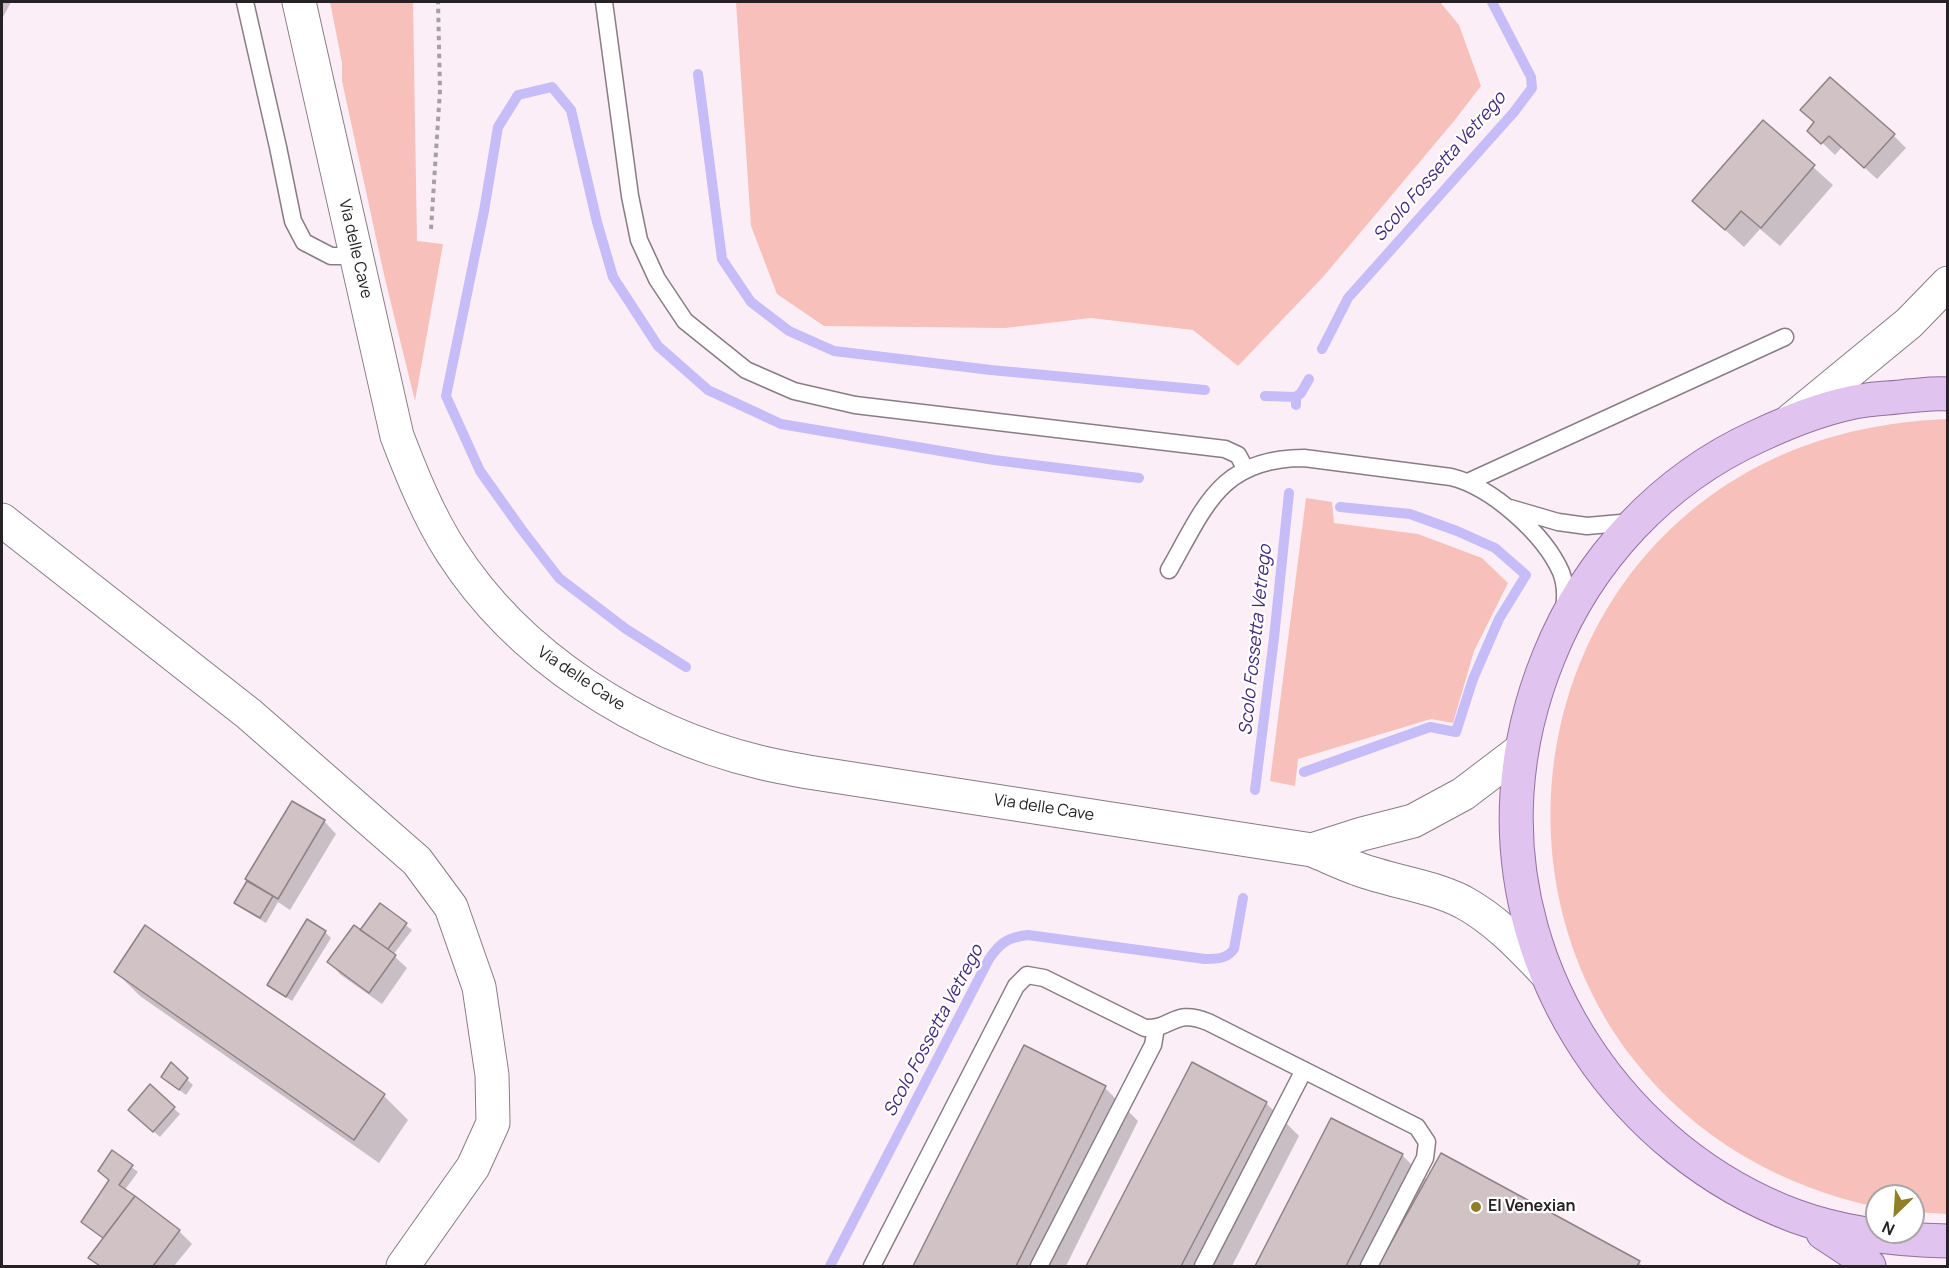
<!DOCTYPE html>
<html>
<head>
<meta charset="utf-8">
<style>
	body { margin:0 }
	#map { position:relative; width:1949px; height:1268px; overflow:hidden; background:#fbeef6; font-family:Manrope,sans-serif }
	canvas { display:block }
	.frame { position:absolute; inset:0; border:3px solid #252124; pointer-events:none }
	.north { position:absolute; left:1865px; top:1184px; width:60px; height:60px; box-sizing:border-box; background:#fff; border:2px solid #a8a6a7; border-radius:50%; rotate:205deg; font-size:16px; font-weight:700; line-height:24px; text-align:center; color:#252124 }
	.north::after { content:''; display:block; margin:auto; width:21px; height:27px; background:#907f26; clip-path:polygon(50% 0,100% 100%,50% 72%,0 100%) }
</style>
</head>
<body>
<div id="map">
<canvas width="1949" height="1268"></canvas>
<div class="frame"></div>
<div class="north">N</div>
</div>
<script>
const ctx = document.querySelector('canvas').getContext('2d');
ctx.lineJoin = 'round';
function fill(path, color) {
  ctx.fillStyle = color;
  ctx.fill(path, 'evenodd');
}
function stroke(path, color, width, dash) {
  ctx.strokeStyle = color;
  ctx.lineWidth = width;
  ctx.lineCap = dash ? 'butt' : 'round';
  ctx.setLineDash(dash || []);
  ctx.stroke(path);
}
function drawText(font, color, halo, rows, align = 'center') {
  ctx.font = font + ' Manrope,sans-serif';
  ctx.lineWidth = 4.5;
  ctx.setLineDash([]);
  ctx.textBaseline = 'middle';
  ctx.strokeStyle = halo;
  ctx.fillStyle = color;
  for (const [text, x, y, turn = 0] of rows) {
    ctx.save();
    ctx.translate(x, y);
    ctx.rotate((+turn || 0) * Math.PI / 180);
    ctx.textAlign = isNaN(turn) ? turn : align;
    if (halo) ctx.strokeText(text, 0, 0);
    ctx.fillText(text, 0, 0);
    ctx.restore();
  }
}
fill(new Path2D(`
	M 330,2 L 413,2 L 417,241 L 443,244 L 415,401 L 385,279 L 342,81 L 342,63 Z
	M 736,2 L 1440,2 L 1459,25 L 1481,86 L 1454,121 L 1323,277 L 1238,366 L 1193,330 L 1091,318 L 1005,328 L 824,326 L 777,294 L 751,226 Z
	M 1947,419 L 1948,1214 L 1913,1212 L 1913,1196 L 1877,1196 L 1877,1207 C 1781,1187 1695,1138 1634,1060 C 1491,876 1536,598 1739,477 C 1803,439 1873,422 1947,419 Z
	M 1306,498 L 1332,502 L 1334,523 L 1418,534 L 1482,558 L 1508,583 L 1474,651 L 1453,723 L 1431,719 L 1298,759 L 1295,786 L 1270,781 Z`), '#f8c0ba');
fill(new Path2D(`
	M 2,2 L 11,2 L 2,19 Z
	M 1763,122 L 1833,185 L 1780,246 L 1760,229 L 1744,247 L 1713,219 Z
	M 1809,130 L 1893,135 L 1906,148 L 1877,179 L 1842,147 L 1835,155 Z
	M 324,821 L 336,834 L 290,910 L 278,902 L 266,923 L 241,908 L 236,902 L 249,881 Z
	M 380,905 L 412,930 L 393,955 L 407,968 L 382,1004 L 341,975 L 329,962 L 360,931 Z
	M 145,928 L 384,1096 L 408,1120 L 379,1163 L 140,996 L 116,972 Z
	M 325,932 L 331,938 L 292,1001 L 275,990 L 269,985 Z
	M 1025,1047 L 1105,1088 L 1138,1121 L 1066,1266 L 915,1266 Z
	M 1192,1064 L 1266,1103 L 1299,1136 L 1232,1266 L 1087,1266 Z
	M 171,1065 L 193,1085 L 186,1095 L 168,1082 Z
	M 150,1087 L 180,1114 L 160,1137 L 136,1116 Z
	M 1332,1120 L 1402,1155 L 1427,1180 L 1639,1263 L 1643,1266 L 1257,1266 Z
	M 112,1152 L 138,1172 L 124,1191 L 179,1231 L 192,1244 L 174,1266 L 99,1266 L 90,1258 L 104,1239 L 83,1222 L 111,1181 L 99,1171 Z`), '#0003');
stroke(new Path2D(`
	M 698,74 L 722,259 L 751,302 L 789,331 L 834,351 L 991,370 L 1205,390
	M 1322,349 L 1348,298 L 1514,112 L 1532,88 L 1531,77 L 1492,2
	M 1265,396 L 1296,397
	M 1296,405 L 1296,397 L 1301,393 L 1309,379
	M 686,667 L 626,629 L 559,578 L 522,530 L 480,471 L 446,396 L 484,211 L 498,127 L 518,95 L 552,87 L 571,110 L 597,222 L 613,277 L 658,346 L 708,390 L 781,424 L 994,460 L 1139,478
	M 1304,772 L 1430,727 L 1456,732 L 1473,679 L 1499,619 L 1526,575 L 1495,548 L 1457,531 L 1410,514 L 1340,507
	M 1255,790 L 1274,638 L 1289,493
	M 830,1266 L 989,959 C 1000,943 1008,937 1028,935 L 1205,959 C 1216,959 1227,959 1234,949 L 1243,898`), '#c5bcf8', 10);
const building = new Path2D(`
	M 1830,77 L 1895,134 L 1864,168 L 1829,136 L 1821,144 L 1807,131 L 1814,122 L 1800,110 Z
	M 1763,120 L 1815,165 L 1761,228 L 1741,211 L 1725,230 L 1692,201 Z
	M 292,801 L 325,820 L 278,899 L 245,879 Z
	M 247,881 L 273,896 L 260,918 L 234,903 Z
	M 380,903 L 407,923 L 388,949 L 360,930 Z
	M 307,919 L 326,931 L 286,997 L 267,985 Z
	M 145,925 L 385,1094 L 354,1140 L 114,972 Z
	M 354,925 L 396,955 L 369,993 L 327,962 Z
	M 1024,1045 L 1106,1086 L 1016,1266 L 913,1266 Z
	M 171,1062 L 188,1078 L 179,1090 L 161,1077 Z
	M 1192,1062 L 1267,1102 L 1181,1266 L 1086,1266 Z
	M 150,1084 L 175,1107 L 153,1132 L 128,1110 Z
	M 1331,1118 L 1403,1154 L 1346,1266 L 1255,1266 Z
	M 112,1150 L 133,1165 L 119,1185 L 135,1196 L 103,1238 L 81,1222 L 109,1180 L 98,1171 Z
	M 1441,1153 L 1640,1261 L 1637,1266 L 1378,1266 Z
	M 135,1196 L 180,1230 L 153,1266 L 100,1266 L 88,1258 Z`);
fill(building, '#d1c2c6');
stroke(building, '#8f8184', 1.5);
const service = new Path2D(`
	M 245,2 L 278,147 L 293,221 L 304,242 L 331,256 L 356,256
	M 604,2 L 630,196 L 639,240 L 657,279 L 685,321 L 746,370 L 794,391 L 855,405 L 1225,449 L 1238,455 L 1246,470
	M 1468,482 L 1785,337
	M 1510,508 L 1558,522 L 1587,526 L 1632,522
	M 1169,570 C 1205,507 1220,458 1304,458 L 1451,477 C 1492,487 1544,534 1561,572 C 1566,585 1566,596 1564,609
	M 872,1266 L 1016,986 L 1027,975 L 1044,978 L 1145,1028 C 1174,1029 1173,1008 1208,1022 L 1417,1127 L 1427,1142 L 1425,1158 L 1369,1266
	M 1039,1266 L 1153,1045 L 1156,1028
	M 1203,1266 L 1304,1070`);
const minor = new Path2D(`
	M 1791,420 L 1909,323 L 1948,283
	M 2,520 L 249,714 L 417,861 L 451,907 L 479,987 L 492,1075 L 493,1123 L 473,1167 L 403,1266`);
const secondary = new Path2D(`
	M 299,2 L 397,436 C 412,475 428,515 451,551 C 518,656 638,733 759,762 C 775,766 792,769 808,772 L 1312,850 C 1327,856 1343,864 1358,869 C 1393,882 1429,885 1463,902 C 1496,920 1520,946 1546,973
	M 1312,850 L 1362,834 L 1413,821 L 1463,794 L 1521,750`);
const primary = new Path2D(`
	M 1948,394 C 1934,393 1921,395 1907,396 C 1894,398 1880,398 1867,400 C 1831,405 1790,421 1758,436 C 1663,479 1588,559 1549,656 C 1531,700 1520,746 1517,793 C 1505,977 1624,1152 1795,1216 C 1844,1234 1896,1240 1948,1241
	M 1823,1233 L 1858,1256 L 1869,1266`);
stroke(service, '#887d84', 19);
stroke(minor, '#887d84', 35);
stroke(secondary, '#887d84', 35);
stroke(primary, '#9270a0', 35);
stroke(new Path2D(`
	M 431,229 L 440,90 L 438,2`), '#a89ea4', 4, [4.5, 4.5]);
stroke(service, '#fff', 16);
stroke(minor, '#fff', 33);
stroke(secondary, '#fff', 33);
stroke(primary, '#e0c3ee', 33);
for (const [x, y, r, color] of [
	[1476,1207,6,"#907f26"]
]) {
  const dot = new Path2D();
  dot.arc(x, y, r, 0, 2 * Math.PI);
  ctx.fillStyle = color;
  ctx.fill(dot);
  stroke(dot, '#fff', 2);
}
drawText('16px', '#252124', '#fff', [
	["Via delle Cave",355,249,77],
	["Via delle Cave",581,679,34],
	["Via delle Cave",1044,808,9]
]);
drawText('bold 16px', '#252124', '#fff', [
	["El Venexian",1488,1207]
], 'left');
drawText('italic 18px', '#422a7e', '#fff', [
	["Scolo Fossetta Vetrego",1440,167,-49],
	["Scolo Fossetta Vetrego",1256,640,-84],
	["Scolo Fossetta Vetrego",934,1031,-62]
]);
</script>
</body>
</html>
